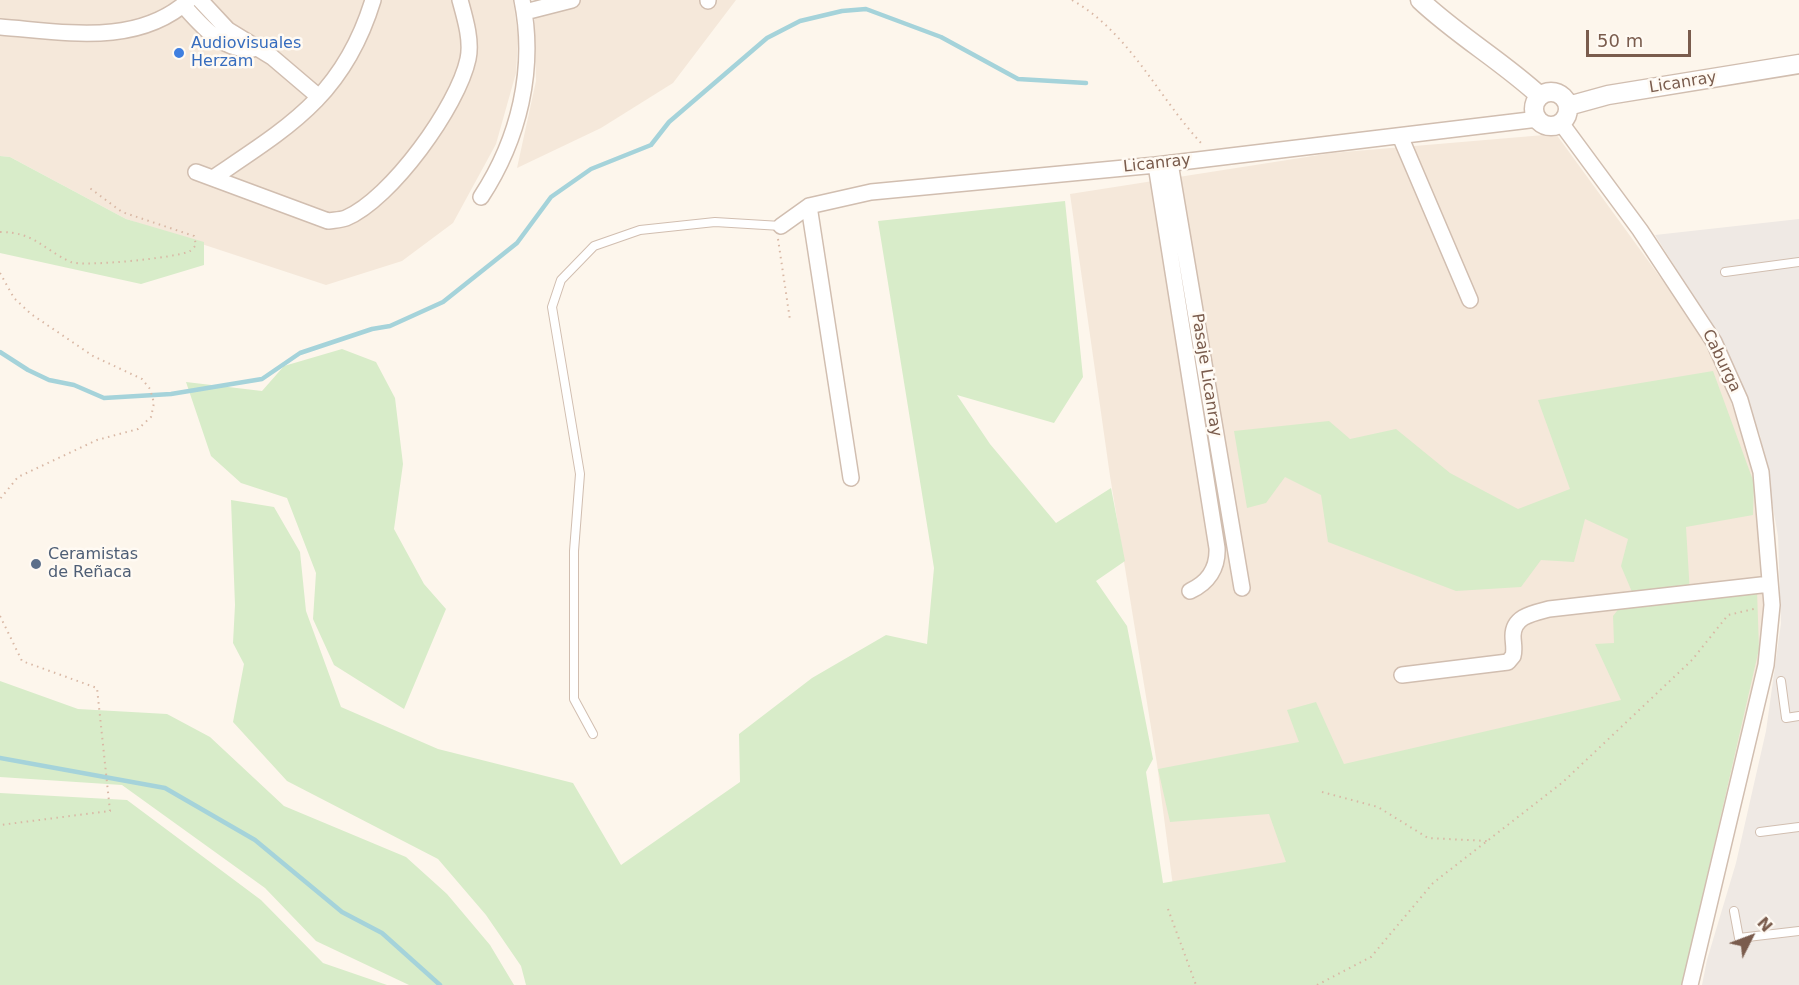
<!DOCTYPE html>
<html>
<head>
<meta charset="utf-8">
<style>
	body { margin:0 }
	#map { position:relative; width:1799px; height:985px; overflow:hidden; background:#fdf6ec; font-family:"DejaVu Sans",sans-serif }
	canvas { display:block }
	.north { position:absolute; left:1721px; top:907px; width:60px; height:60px; -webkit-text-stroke:4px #fffaf3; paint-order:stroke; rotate:48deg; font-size:16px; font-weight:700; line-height:24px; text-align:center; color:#7a5c4d }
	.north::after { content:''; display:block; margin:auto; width:21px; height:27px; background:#7a5c4d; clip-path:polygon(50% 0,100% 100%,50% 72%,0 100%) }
	.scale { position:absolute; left:1586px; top:30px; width:105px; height:27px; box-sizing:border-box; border:3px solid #7a5c4d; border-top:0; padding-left:8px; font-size:18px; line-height:21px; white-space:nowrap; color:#7a5c4d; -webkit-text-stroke:4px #fffaf3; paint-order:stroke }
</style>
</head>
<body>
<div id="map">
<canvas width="1799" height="985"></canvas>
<div class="north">N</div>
<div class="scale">50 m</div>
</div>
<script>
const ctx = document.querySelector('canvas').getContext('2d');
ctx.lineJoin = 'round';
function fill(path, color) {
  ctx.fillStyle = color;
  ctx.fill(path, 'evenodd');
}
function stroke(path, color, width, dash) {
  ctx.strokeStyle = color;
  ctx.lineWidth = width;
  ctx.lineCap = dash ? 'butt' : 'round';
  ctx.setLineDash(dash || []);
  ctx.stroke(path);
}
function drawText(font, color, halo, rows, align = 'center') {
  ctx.font = font + ' "DejaVu Sans",sans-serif';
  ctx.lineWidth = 5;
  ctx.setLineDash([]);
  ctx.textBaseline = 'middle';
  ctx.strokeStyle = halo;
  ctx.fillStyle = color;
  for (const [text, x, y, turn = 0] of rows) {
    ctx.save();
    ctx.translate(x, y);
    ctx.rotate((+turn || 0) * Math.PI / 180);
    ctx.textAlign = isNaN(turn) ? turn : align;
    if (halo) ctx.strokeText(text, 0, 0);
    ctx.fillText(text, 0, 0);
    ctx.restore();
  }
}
fill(new Path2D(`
	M 0,0 L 513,0 L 518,37 L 516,73 L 496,144 L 453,223 L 402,261 L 326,285 L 126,219 L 10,157 L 0,156 Z
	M 534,0 L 736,0 L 673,83 L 601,128 L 517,168 L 536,81 Z
	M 1556,134 L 1708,343 L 1731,402 L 1757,483 L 1765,573 L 1762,645 L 1750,713 L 1685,985 L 1191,985 L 1172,879 L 1157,764 L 1110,476 L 1070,194 L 1332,153 Z`), '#f5e8da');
fill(new Path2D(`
	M 1799,219 L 1799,985 L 1702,985 L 1707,960 L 1736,863 L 1766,731 L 1781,623 L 1778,536 L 1760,435 L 1715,331 L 1655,235 Z`), '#efe9e4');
fill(new Path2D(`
	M 0,156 L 10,157 L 126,219 L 204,242 L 204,265 L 141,284 L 0,253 Z
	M 1065,201 L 1083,377 L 1054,423 L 957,395 L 990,444 L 1056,523 L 1111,488 L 1125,561 L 1096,581 L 1127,626 L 1153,759 L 1146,772 L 1163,883 L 1286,862 L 1269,814 L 1170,822 L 1158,769 L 1299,742 L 1287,710 L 1316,702 L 1344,764 L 1621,700 L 1595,644 L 1614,643 L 1613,616 L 1632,592 L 1621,566 L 1628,539 L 1585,519 L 1574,562 L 1541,560 L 1521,587 L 1456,591 L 1328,542 L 1321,495 L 1285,477 L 1266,503 L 1247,508 L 1234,431 L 1329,421 L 1350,439 L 1396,429 L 1450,473 L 1518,509 L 1570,489 L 1538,400 L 1713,371 L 1754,483 L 1753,515 L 1686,527 L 1690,594 L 1757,590 L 1759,649 L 1682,985 L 526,985 L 521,966 L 486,915 L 438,859 L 287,781 L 233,722 L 244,664 L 233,643 L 235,605 L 231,500 L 274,507 L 300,552 L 306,611 L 341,707 L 438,749 L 573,783 L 621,865 L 740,782 L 739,734 L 812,678 L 886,635 L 927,644 L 934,568 L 878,221 Z
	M 342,349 L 376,362 L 395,398 L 403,464 L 394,529 L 424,584 L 446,609 L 404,709 L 334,665 L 313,619 L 316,573 L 287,498 L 241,483 L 211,456 L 186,382 L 262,391 L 284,366 Z
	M 0,681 L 78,709 L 167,714 L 210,737 L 284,806 L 406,857 L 447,894 L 490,945 L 514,985 L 409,985 L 316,941 L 265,888 L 122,785 L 0,777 Z
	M 0,793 L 127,800 L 261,900 L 323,963 L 387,985 L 0,985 Z`), '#d8ecc9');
stroke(new Path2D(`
	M 0,352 L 28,370 L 49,380 L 74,385 L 104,398 L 171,394 L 262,379 L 300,353 L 372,329 L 390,326 L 443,302 L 517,243 L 551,197 L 591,169 L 651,145 L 669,122 L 767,38 L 800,21 L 842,11 L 866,9 L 941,37 L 1018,79 L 1086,83
	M 0,758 L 165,788 L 255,840 L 342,912 L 382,933 L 440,985`), '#a5d3da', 4.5);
const service = new Path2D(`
	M 1725,272 L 1799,262
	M 1781,681 L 1786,718 L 1799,716
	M 593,734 L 574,699 L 574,551 L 580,474 L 552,307 L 561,280 L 594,246 L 640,230 L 715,222 L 781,226
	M 1760,832 L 1799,827
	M 1734,911 L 1739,938 L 1799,931`);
const minor = new Path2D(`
	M 200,0 L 228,30 L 272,57 L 319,97
	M 708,0 L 708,1
	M 183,5 C 201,25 223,52 253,49
	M 525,12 L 572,0
	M 0,27 C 65,32 137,47 189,0
	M 1561,123 L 1640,230 L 1714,342 L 1740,400 L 1761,472 L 1772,605 L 1766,665 L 1690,985
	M 1400,136 L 1470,300
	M 1170,163 L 1242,588
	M 1156,165 L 1217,548 C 1218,568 1208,583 1190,591
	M 196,172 L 328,221 C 334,220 341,220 346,218 C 391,199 458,106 468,59 C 472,41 465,18 460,0
	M 213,178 C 290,126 344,95 373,0
	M 481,197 C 519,139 536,69 522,0
	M 809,206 L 851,478
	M 781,226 L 809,206 L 871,192 L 1156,165 L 1538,119
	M 1402,675 L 1508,662 L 1513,656 C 1515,649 1513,643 1513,636 C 1513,616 1534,613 1549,609 L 1770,584`);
const tertiary = new Path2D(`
	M 1420,0 C 1457,35 1502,61 1540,96
	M1534 109a17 17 0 1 1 34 0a17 17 0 1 1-34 0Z
	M 1568,106 L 1608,95 L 1799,64`);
stroke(service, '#d1beb0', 10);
stroke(minor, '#d1beb0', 18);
stroke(tertiary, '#d1beb0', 21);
stroke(new Path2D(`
	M 1072,0 C 1130,33 1158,97 1202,144
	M 0,232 C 35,232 42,249 71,262 C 84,267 177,258 190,251 C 192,250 194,247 196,245 L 194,236 L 122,212 L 87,186
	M 778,239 L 790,320
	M 0,273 L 14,298 L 31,314 L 93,356 L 142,379 L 150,389 L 154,403 L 151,417 L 138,429 L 97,440 L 18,477 L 0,499
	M 0,616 L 22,661 L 97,688 L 110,811 L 0,825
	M 1322,792 L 1378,807 L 1428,838 L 1487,841
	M 1168,909 L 1196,985
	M 1317,985 L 1371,957 L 1433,883 L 1563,782 L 1692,660 L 1728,615 L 1758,608`), '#d9b8a5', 2, [1.5, 4.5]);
stroke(service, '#fff', 8);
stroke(minor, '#fff', 15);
stroke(tertiary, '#fff', 18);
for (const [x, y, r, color] of [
	[179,53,6,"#3f7fe0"],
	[36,564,6,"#5c6f8a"]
]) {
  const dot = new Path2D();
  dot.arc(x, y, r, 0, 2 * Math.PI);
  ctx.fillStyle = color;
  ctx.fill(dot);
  stroke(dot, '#fffaf3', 2);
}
drawText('16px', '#366cbe', '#fffaf3', [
	["Audiovisuales",191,44],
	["Herzam",191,62]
], 'left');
drawText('16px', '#7a5c4d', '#fffaf3', [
	["Licanray",1683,83,-9],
	["Licanray",1157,164,-6],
	["Caburga",1721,361,64],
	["Pasaje Licanray",1206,375,81]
]);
drawText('16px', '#4e5e75', '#fffaf3', [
	["Ceramistas",48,555],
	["de Reñaca",48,573]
], 'left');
</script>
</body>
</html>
